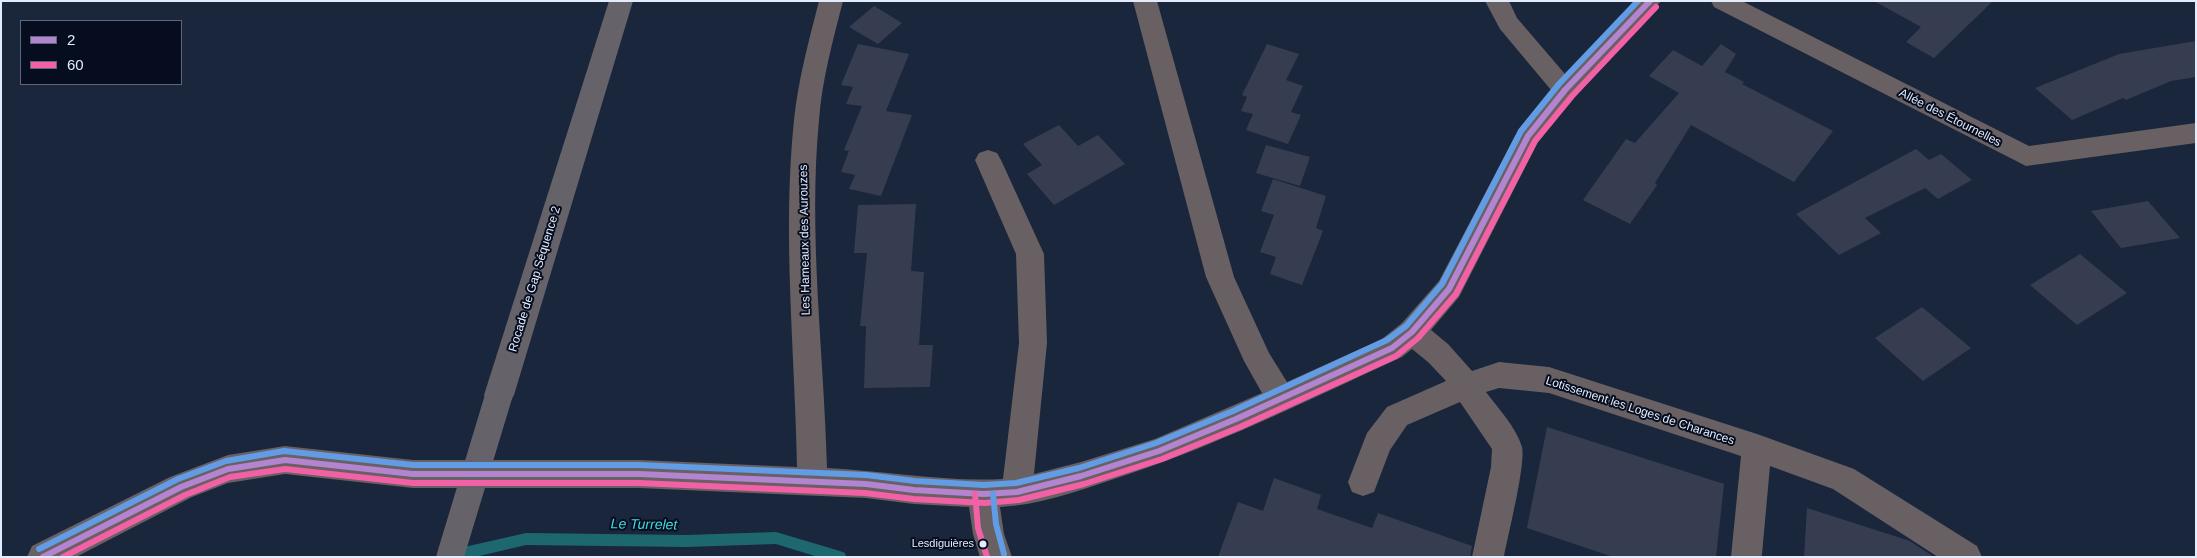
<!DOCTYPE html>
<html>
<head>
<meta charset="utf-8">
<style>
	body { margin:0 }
	#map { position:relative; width:2197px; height:558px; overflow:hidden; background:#1a263b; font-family:Arial,sans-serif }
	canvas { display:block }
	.frame { position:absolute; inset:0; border:2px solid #e3ecfc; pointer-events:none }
	.legend { position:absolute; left:20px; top:20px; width:162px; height:65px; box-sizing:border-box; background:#050d1e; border:1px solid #5e6677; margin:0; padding:6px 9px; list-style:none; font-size:15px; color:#e3ecfc }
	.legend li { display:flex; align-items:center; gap:10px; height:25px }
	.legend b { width:25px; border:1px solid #5e6677 }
</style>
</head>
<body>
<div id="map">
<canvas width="2197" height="558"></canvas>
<div class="frame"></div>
<ul class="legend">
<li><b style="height:6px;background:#b384cf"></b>2</li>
<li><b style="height:6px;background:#f260a5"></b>60</li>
</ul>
</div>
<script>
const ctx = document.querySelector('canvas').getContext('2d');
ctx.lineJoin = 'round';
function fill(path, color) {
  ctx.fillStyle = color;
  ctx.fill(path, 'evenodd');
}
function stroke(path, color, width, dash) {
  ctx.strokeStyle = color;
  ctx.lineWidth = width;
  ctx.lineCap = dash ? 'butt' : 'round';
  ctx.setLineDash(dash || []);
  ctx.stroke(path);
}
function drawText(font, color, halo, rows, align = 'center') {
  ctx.font = font + ' Arial,sans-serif';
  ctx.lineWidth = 4;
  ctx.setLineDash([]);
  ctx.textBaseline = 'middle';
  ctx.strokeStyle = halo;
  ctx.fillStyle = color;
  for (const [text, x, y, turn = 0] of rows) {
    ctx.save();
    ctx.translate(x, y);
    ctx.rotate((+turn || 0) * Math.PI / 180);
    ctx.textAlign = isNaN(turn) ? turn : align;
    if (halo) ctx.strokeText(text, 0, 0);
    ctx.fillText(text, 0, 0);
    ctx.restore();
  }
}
fill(new Path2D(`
	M 776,532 L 840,551 L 845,553 L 846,557 L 818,557 L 776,544 L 686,547 L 526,545 L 475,557 L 445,556 L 446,552 L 451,550 L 526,533 L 686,535 Z`), '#1d686f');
fill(new Path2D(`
	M 1874,1 L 1993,1 L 1934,58 L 1906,42 L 1921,27 Z
	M 874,6 L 902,23 L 878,44 L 849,27 Z
	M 2196,41 L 2196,77 L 2171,81 L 2126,100 L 2123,98 L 2072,120 L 2035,88 L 2119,54 Z
	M 858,44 L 909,54 L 886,111 L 912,115 L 881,196 L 849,189 L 855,175 L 841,172 L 849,151 L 844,150 L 862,106 L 846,104 L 853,87 L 841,85 Z
	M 1267,44 L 1299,54 L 1286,80 L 1303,86 L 1291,112 L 1301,115 L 1288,144 L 1246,130 L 1253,114 L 1241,111 L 1247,97 L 1242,95 Z
	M 1721,44 L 1736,54 L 1725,72 L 1744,82 L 1742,84 L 1833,131 L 1794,182 L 1691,125 L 1655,183 L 1657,185 L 1630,224 L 1583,200 L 1626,139 L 1635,143 L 1679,93 L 1649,76 L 1673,50 L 1702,66 Z
	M 1059,125 L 1078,146 L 1098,135 L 1125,164 L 1054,205 L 1027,174 L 1042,165 L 1023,144 Z
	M 1266,145 L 1310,157 L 1300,186 L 1256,173 Z
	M 1916,149 L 1929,160 L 1941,154 L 1972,180 L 1938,199 L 1925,188 L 1865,218 L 1881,233 L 1839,255 L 1796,214 Z
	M 1273,179 L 1326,196 L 1316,228 L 1323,231 L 1302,285 L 1270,274 L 1276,257 L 1260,252 L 1274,215 L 1261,211 Z
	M 2148,201 L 2180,238 L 2121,248 L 2091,211 Z
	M 916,204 L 911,271 L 924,272 L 919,345 L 933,345 L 930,387 L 864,388 L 866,326 L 860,326 L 867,253 L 854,253 L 858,205 Z
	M 2080,254 L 2127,293 L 2077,325 L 2030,285 Z
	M 1922,307 L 1971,348 L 1923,381 L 1875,338 Z
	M 1547,427 L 1724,484 L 1716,557 L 1613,557 L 1527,528 Z
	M 1274,478 L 1321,495 L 1317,509 L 1372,528 L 1378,513 L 1472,546 L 1470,557 L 1218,557 L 1238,502 L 1263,511 Z
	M 1807,508 L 1910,541 L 1934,557 L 1804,557 Z`), '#373d51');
fill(new Path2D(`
	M 819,1 L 843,1 C 833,40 822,80 819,120 C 808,235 824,353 827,468 C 886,471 944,482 1003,479 L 1019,343 L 1016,254 L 975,160 L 979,153 L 988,150 L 997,153 L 1001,160 L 1044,254 L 1047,343 L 1034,474 L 1081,462 L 1155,439 L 1262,393 L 1244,361 L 1206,277 L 1133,1 L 1157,1 L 1234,277 L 1269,353 L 1287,382 L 1382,339 L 1402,323 L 1439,281 L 1519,129 L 1551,90 L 1500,29 L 1485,1 L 1509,1 L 1517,18 L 1565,74 L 1636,1 L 1661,1 L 1574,96 L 1538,142 L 1459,297 L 1431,330 L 1448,344 L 1472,371 L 1499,362 L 1549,367 L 1757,434 L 1854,469 L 1977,546 L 1982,557 L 1938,557 L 1833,489 L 1770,466 L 1762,554 L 1761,557 L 1731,557 L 1741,456 L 1549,393 L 1499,388 L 1486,392 C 1498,408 1516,427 1522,447 C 1526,464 1508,535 1504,557 L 1472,557 L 1491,467 L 1492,449 L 1460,402 L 1407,425 L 1390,450 L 1374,492 L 1363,496 L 1352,492 L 1348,482 L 1367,433 L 1387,407 L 1446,381 L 1428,362 L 1412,349 L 1402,357 C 1306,401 1212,448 1111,480 C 1076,492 1038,505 1000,507 L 1004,534 L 1012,557 L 980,557 L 973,534 L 969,507 L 914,504 L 866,498 L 639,488 L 413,488 L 285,474 L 228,483 L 192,497 L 76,557 L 27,557 L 32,546 L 170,477 L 228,455 L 285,446 L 413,460 L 639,460 L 797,467 C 795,352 782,235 794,120 C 798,80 809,40 819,1 Z
	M 1711,1 L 1742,1 L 2029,146 L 2196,123 L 2196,143 L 2026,166 L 1714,7 Z`), '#686063');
fill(new Path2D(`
	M 609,1 L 633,1 L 514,395 L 509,404 L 499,408 L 489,404 L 484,395 Z`), '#666269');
stroke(new Path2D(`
	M 450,557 L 499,395`), '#666269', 27);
stroke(new Path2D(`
	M 43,557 L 181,487 L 228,469 L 285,460 L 413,474 L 639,474 L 866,484 L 914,490 L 984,494 L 1017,492 L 1081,476 L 1159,451 L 1236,419 L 1392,348 L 1412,332 L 1449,289 L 1528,136 L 1565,90 L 1650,1`), '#b384cf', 6);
stroke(new Path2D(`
	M 975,494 L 978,528 L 987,557
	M 63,557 L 185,495 L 230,477 L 285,469 L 413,483 L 639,483 L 865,493 L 914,499 L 985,503 L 1019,500 L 1084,484 L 1162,459 L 1240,427 L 1396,356 L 1418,338 L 1456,294 L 1535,141 L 1572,96 L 1656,7`), '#f260a5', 6);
stroke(new Path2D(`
	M 993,494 L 996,524 L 1004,554
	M 39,549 L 178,479 L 226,461 L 284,451 L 413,465 L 639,465 L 866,475 L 915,481 L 984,485 L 1016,483 L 1079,468 L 1156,443 L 1233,411 L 1387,340 L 1406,326 L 1442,284 L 1521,131 L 1559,84 L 1638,1`), '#629ce4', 6);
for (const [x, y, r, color] of [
	[983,544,4.5,"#e3ecfc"]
]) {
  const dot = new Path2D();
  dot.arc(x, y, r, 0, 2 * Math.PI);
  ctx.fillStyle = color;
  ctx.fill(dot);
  stroke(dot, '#050d1e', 2);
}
drawText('11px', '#e3ecfc', '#050d1e', [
	["Lesdiguières",974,544]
], 'right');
drawText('12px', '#e3ecfc', '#050d1e', [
	["Allée des Étournelles",1950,118,27],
	["Les Hameaux des Aurouzes",805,240,-91],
	["Rocade de Gap Séquence 2",535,279,-73],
	["Lotissement les Loges de Charances",1640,411,18]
]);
drawText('italic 14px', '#3edae2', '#050d1e', [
	["Le Turrelet",644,525,1]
]);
</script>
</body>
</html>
